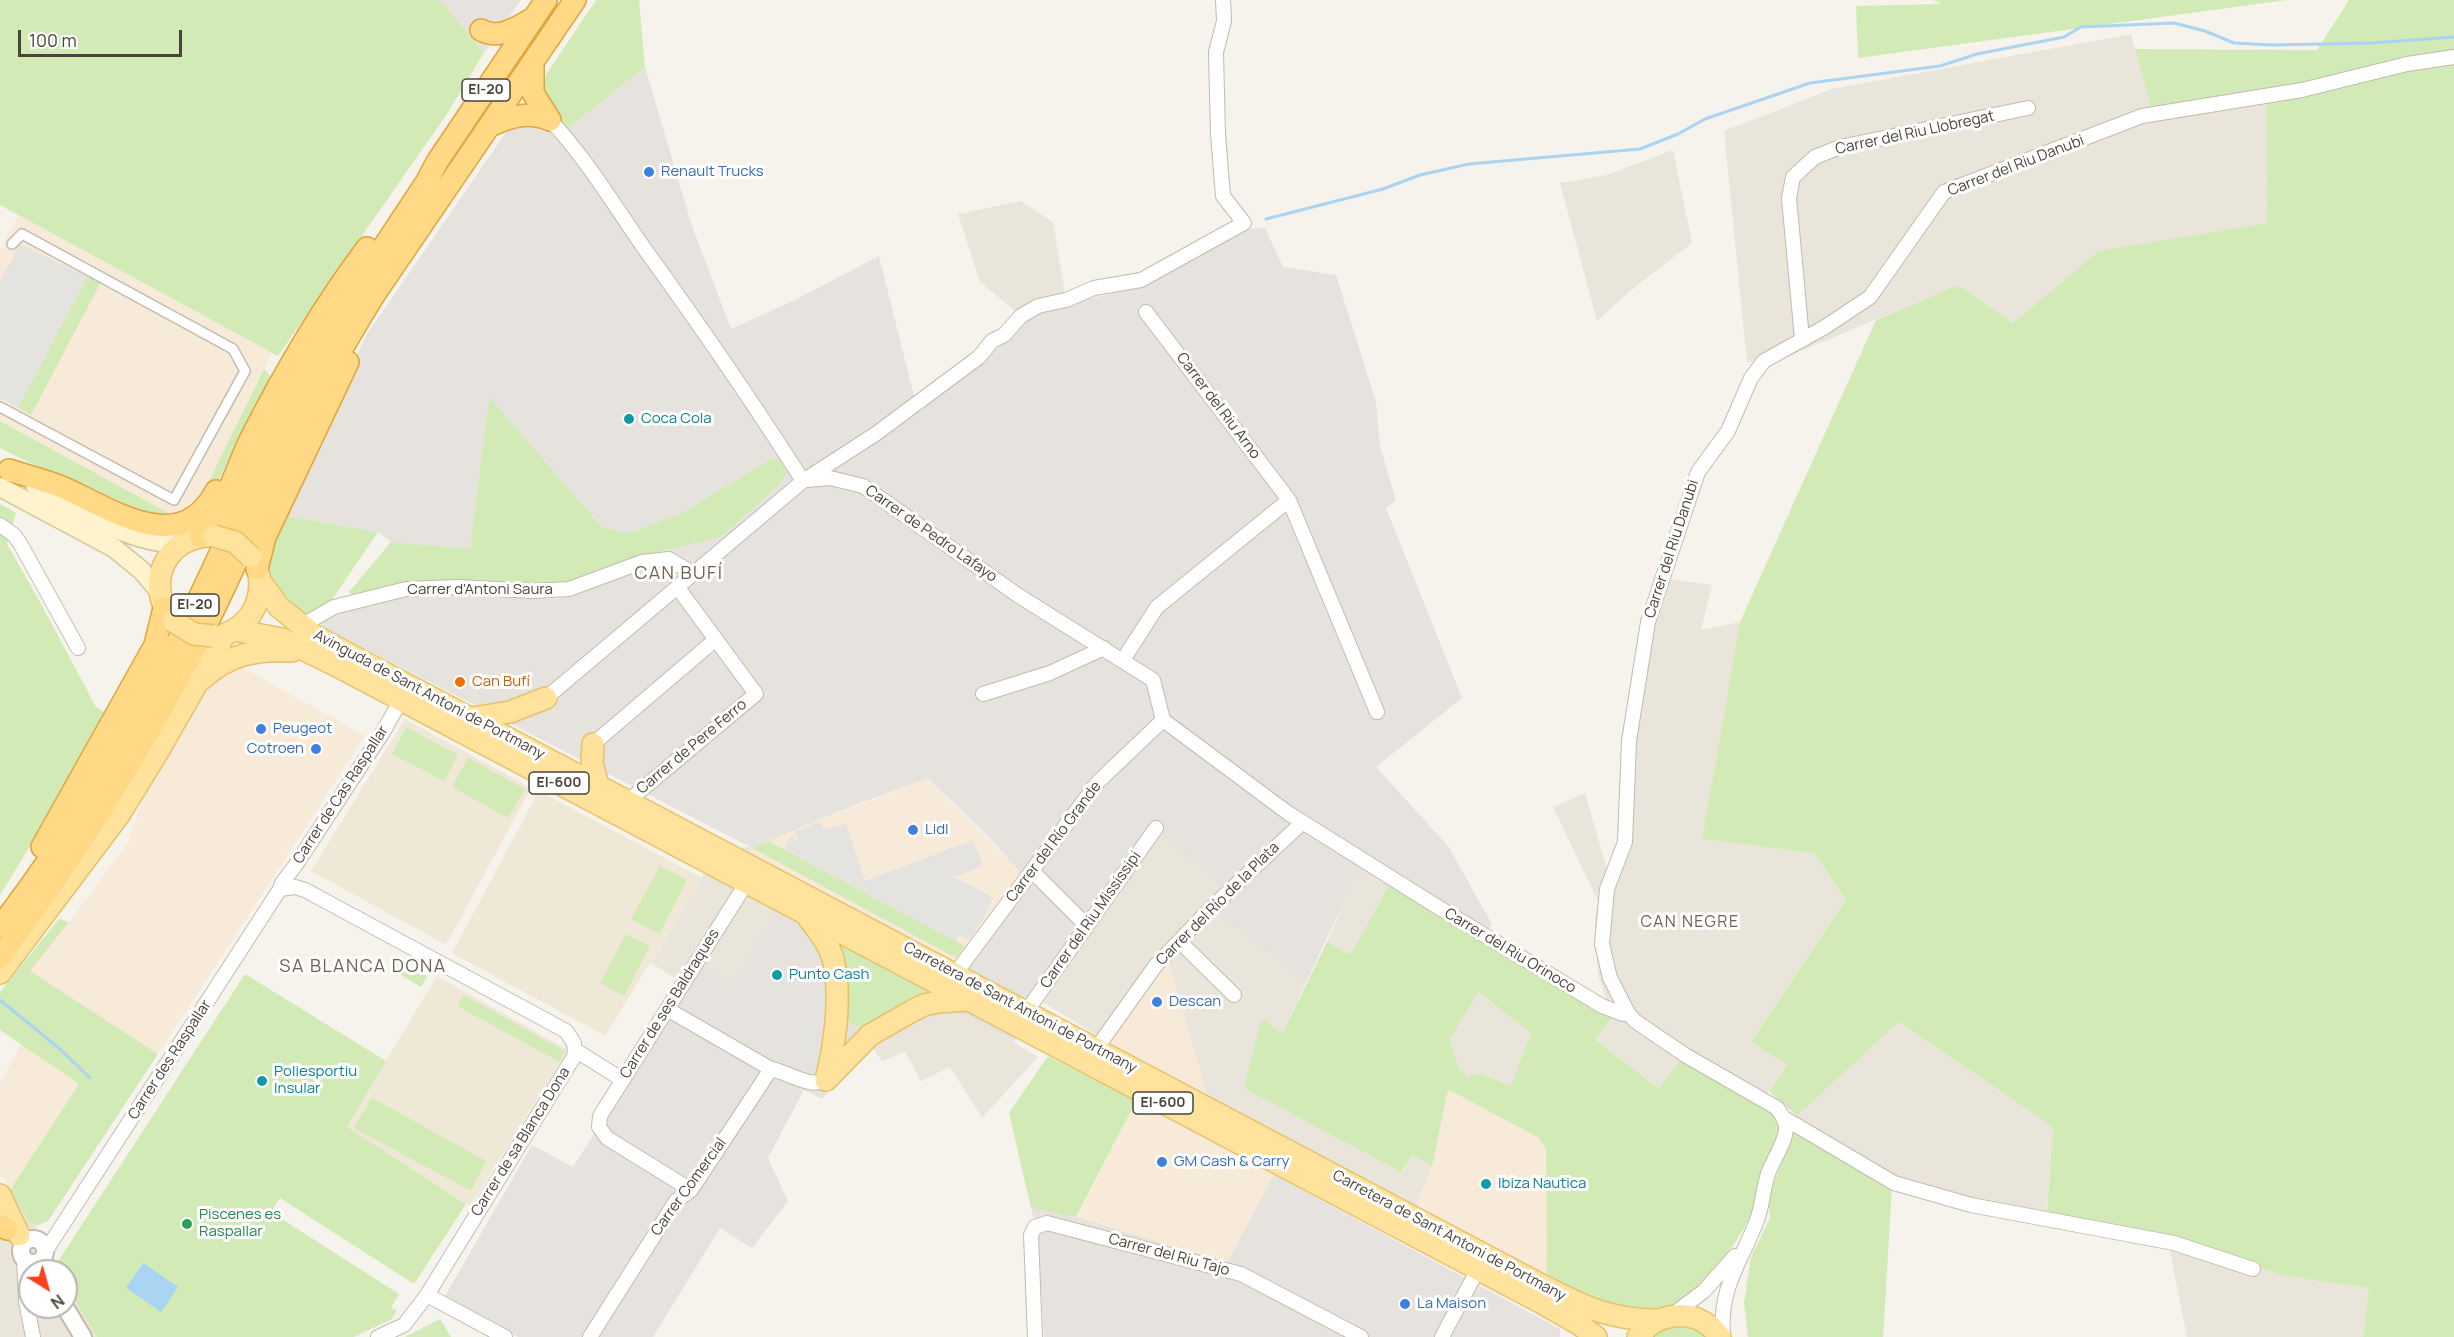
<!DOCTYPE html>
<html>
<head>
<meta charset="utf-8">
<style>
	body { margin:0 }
	#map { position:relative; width:2454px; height:1337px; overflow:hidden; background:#f6f3ec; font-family:Manrope,sans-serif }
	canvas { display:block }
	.north { position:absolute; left:18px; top:1259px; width:60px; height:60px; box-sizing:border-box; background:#fff; border:2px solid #b7b4b0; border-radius:50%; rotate:143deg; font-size:16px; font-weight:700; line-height:24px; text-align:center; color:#4b4439 }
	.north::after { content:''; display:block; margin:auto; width:21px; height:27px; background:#fc3f1d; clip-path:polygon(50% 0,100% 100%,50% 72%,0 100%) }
	.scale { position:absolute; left:18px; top:30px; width:164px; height:27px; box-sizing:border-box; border:3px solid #4b4439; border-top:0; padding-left:8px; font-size:18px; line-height:21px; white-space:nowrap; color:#4b4439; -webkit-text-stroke:4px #fff; paint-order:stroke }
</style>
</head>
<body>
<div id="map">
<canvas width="2454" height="1337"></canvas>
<div class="north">N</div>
<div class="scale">100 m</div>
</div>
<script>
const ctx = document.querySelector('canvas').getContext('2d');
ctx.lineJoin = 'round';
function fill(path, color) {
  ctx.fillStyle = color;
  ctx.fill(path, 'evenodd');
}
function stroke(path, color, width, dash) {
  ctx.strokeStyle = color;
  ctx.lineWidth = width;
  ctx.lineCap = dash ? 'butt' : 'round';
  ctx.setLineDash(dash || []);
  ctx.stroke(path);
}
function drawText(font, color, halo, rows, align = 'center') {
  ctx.font = font + ' Manrope,sans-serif';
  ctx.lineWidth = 6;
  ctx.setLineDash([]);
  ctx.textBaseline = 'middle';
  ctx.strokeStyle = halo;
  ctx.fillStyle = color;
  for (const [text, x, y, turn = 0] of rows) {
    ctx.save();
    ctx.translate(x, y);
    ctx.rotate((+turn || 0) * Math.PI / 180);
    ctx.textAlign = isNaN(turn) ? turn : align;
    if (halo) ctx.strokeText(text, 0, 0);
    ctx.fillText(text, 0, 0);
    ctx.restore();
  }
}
fill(new Path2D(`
	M 2131,34 L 2152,111 L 2266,90 L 2267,223 L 2100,251 L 2013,323 L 1958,285 L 1794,354 L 1747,363 L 1724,131 L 1832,89 Z
	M 1673,150 L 1692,243 L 1631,290 L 1597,321 L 1560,183 L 1607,175 Z
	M 1021,201 L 1053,222 L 1066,300 L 1021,316 L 980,282 L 958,214 Z
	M 1656,577 L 1712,585 L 1701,630 L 1740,622 L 1702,839 L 1814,853 L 1846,900 L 1751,1042 L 1787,1065 L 1760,1103 L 1660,1088 L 1595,1040 L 1612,1016 L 1598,975 L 1595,920 L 1598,901 L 1553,807 L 1585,793 L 1607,869 L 1620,844 L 1625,813 L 1625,717 L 1641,622 Z
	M 1161,834 L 1222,887 L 1215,910 L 1306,982 L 1282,1034 L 1266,1019 L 1402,1172 L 1412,1155 L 1432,1166 L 1415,1209 L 1207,1096 L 1168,960 L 1106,1041 L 1038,999 Z
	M 1361,865 L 1390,884 L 1350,955 L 1327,942 Z
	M 707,869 L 775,910 L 732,982 L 703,966 L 690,987 L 651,963 Z
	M 1477,992 L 1531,1033 L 1511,1086 L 1481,1073 L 1465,1078 L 1465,1071 L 1457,1066 L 1449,1041 Z
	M 936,1010 L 966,1014 L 1038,1057 L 982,1118 L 950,1067 L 921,1081 L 905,1052 L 882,1061 L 870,1044 Z
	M 1899,1022 L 2053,1127 L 2046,1221 L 1892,1187 L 1795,1129 L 1797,1116 Z
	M 10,1190 L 28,1221 L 35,1226 L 58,1271 L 30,1271 L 30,1307 L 66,1307 L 66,1285 L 97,1337 L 0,1337 L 0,1195 Z
	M 2167,1236 L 2284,1276 L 2370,1288 L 2363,1337 L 2187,1337 Z`), '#eae5da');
fill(new Path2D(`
	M 18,215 L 272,353 L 199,501 L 174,516 L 0,421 L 0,251 Z
	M 235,666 L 249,671 L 365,736 L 158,1054 L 29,971 L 70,921 L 128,842 L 144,794 L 209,684 Z
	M 928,778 L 1022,873 L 954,966 L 743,854 L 752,848 L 768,841 Z
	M 1168,959 L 1207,1096 L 1106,1041 Z
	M 21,1044 L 79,1084 L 10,1190 L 0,1172 L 0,1085 Z
	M 1448,1090 L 1539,1138 L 1546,1149 L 1547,1280 L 1415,1209 L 1432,1166 Z
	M 1136,1101 L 1274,1175 L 1228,1263 L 1077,1217 Z`), '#f7ead8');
fill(new Path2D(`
	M 431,0 L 521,0 L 484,53 L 441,2 Z
	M 645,67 L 691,223 L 731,329 L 797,299 L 879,256 L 916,404 L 920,412 L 955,379 L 1001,345 L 1030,315 L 1062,305 L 1136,288 L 1249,229 L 1265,228 L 1283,267 L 1336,275 L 1376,402 L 1380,446 L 1396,501 L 1386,508 L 1462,698 L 1376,767 L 1448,846 L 1492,924 L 1480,941 L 1362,865 L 1306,982 L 1214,910 L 1222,887 L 1161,834 L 1038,999 L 1014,1042 L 966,1015 L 936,1010 L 870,1044 L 822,1099 L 804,1090 L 768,1158 L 788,1201 L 752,1248 L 720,1228 L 653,1337 L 518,1337 L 445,1296 L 532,1145 L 573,1167 L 703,966 L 732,982 L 775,910 L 711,871 L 722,849 L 750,847 L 333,632 L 320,630 L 323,620 L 363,604 L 412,594 L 475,594 L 557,599 L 653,565 L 647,555 L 721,537 L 781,483 L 787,472 L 772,458 L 680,514 L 629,533 L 602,527 L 489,398 L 470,549 L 391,542 L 378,532 L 281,515 L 367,334 L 509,128 L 528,119 L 567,129 ZM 928,778 L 987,835 L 1021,873 L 953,965 L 744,854 L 752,848 L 858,804 Z
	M 1274,1175 L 1560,1329 L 1560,1337 L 1044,1337 L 1038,1236 L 1031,1208 L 1077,1217 L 1227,1263 Z`), '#e6e2dd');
fill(new Path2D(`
	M 405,719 L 531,788 L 446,945 L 311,871 Z
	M 539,791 L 702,878 L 605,1036 L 452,953 Z
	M 437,976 L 568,1050 L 470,1206 L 346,1127 Z`), '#efe8d6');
fill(new Path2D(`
	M 0,0 L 431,0 L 441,1 L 484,53 L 447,114 L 278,356 L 0,205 Z
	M 596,0 L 639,0 L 645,67 L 567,129 L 540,93 L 541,82 Z
	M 1933,0 L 2287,0 L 1858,58 L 1856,6 L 1941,4 Z
	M 2349,0 L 2454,0 L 2454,1337 L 2363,1337 L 2369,1288 L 2284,1276 L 2167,1236 L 2047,1212 L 2053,1127 L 1899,1022 L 1797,1116 L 1769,1091 L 1787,1065 L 1751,1042 L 1846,900 L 1814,853 L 1702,839 L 1740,622 L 1876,320 L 1958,285 L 2013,323 L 2099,251 L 2267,223 L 2266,91 L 2152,111 L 2135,49 L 2317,50 Z
	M 88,275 L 101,282 L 31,415 L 18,408 Z
	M 264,369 L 271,377 L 210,497 L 161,523 L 91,493 L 0,448 L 0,421 L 174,516 L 199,501 Z
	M 489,397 L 602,527 L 629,533 L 680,514 L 772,458 L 778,459 L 787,472 L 781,483 L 721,537 L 647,555 L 562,585 L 465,581 L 406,582 L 353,596 L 349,592 L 391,542 L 470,549 Z
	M 0,504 L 16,513 L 7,544 L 41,604 L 96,707 L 110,715 L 0,895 Z
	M 281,515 L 378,532 L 331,601 L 305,615 C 295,605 272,584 268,571 C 264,553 274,531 281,515 Z
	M 406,727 L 458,755 L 444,781 L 392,754 Z
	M 468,758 L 525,789 L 508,818 L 452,787 Z
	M 768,841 L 965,946 L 956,958 L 752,848 Z
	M 660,866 L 687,880 L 659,934 L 631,919 Z
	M 1390,884 L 1500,953 L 1612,1017 L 1595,1040 L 1659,1088 L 1683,1058 L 1775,1111 L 1780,1120 L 1779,1132 L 1757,1192 L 1753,1213 L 1733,1246 L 1706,1281 L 1674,1306 L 1648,1312 L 1600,1306 L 1547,1280 L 1546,1149 L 1539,1138 L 1453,1092 L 1448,1090 L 1432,1166 L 1412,1155 L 1401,1172 L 1244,1088 L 1260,1024 L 1265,1019 L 1282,1034 L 1327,942 L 1350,955 ZM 1478,992 L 1531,1033 L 1511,1086 L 1480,1073 L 1465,1077 L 1465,1071 L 1459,1068 L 1449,1041 Z
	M 59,919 L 69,922 L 30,971 L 158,1054 L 48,1221 L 35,1226 L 28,1221 L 10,1190 L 79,1084 L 0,1030 L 0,992 Z
	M 626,934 L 650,946 L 624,996 L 600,983 Z
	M 827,935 L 944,996 L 864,1028 L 851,1024 L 844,1013 Z
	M 398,959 L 427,976 L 421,987 L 391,969 Z
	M 245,974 L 386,1061 L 347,1127 L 466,1204 L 414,1284 L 280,1198 L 271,1212 L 399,1294 L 391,1308 L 397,1310 L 392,1319 L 354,1337 L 97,1337 L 66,1285 L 66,1271 L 58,1271 L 55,1266 Z
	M 464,995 L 565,1051 L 560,1062 L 457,1006 Z
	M 1048,1056 L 1136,1101 L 1076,1217 L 1031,1208 L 1009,1113 Z
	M 372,1098 L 486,1161 L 471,1191 L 354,1128 Z
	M 1795,1129 L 1892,1187 L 1883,1337 L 1748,1337 L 1744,1303 L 1751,1257 L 1770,1218 L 1768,1197 Z
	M 440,1319 L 451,1337 L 405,1337 Z
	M 1681,1324 L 1695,1327 L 1708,1337 L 1649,1337 L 1655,1331 Z`), '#d2eab5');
fill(new Path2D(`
	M 20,244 L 87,277 L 18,408 L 0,398 L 0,282 Z
	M 820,821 L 824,829 L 846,824 L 865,881 L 973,840 L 983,866 L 954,877 L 993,897 L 982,921 L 969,940 L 960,934 L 956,941 L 784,849 L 791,836 L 798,840 L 795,832 Z
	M 827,984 L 827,1029 L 814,1075 L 784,1056 Z`), '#e5e3e0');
fill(new Path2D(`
	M 143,1263 L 178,1287 L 161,1312 L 126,1288 Z`), '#a9d4f2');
stroke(new Path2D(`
	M 1266,219 L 1383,189 L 1420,175 L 1469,164 L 1640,149 L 1678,134 L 1705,119 L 1810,83 L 1940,66 L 1977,54 L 2064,37 L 2081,27 L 2174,23 L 2205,31 L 2234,43 L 2273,45 L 2372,43 L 2454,37
	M 0,1000 L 60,1049 L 90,1078`), '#a9d4f2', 3);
const pedestrian = new Path2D(`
	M 0,407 L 174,500 L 245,371 L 233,349 L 22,234 L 12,244`);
const minor = new Path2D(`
	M 550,120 C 586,158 614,205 644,248 C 699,324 752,401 803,481
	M 1146,312 L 1289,500
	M 1802,339 L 1789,198 L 1793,177 L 1815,157 L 1840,147 L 2028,108
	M 806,480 L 830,478 L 863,486 L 1019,596 L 1153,680 L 1163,720 L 1288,813 L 1441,909 L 1602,1006 L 1623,1014 L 1628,1013
	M 0,525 L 14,535 L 21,545 L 78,648
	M 301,626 L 334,607 L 406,589 L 458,587 L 533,591 L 569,589 L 642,562 L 669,559 L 694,574
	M 1123,660 L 1157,607 L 1289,500 L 1377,712
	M 983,694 L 1050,673 L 1104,648
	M 546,698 L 803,481 L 877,433 L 979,357 L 992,341 L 1004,335 L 1021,316 L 1038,306 L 1066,300 L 1094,288 L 1141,280 L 1244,223 L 1223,196 L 1218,134 L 1216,52 L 1224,21 L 1223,0
	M 593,744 L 715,640
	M 628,801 L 756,694 L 678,588
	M 1032,871 L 1087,926
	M 280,889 L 295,887 L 305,890 L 566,1031 L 574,1043 L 575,1055 L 427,1295 L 404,1325 L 378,1337
	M 1179,941 L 1234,995
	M 955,974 L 1098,782 L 1163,720
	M 667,1009 L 771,1069 C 788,1072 810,1089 826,1080
	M 1026,1012 L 1156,828
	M 1096,1049 L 1156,965 L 1212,907 L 1303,822
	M 575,1050 L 623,1080
	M 1784,1118 L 1894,1183 L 1971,1205 L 2174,1243 L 2253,1269
	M 691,1190 L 607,1138 L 599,1127 L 600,1116 L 747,882
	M 45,1252 L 280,889 L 282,883 L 295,866 L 383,732 L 401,700
	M 24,1258 L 26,1301 L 33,1337
	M 427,1295 L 505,1337
	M 1671,1316 L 1704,1291 L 1735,1256
	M 590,1337 L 676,1201 L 691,1190 L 771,1069
	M 1035,1337 L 1031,1235 L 1035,1227 L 1047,1223 L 1241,1274 L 1361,1337
	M 1442,1337 L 1478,1269
	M 1723,1337 C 1719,1286 1741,1263 1757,1220 C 1763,1204 1763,1187 1769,1171 C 1774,1159 1786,1141 1786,1128 C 1786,1120 1781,1114 1777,1108 L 1685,1055 L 1635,1021 L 1628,1013 L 1610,978 L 1602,944 L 1607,889 L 1625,842 L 1629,741 L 1648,622 L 1698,472 L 1728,431 L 1751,378 L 1764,361 L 1825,327 L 1870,297 L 1944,192 L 2142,116 L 2302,90 L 2407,64 L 2454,57`);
const tertiary = new Path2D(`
	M21 1251a12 12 0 1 1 24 0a12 12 0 1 1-24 0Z
	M 65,1307 L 83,1337`);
const secondary = new Path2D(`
	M 35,485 C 82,510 127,544 182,544
	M 0,487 L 114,548 L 141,570 L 159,591`);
const primary = new Path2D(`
	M 260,581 L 279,607 L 315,636 L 1532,1280 C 1577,1303 1605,1320 1657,1320
	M 173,621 C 143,584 166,534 214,536
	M 234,630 L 282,639 L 335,665 L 1542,1303 L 1579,1324 L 1596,1337
	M 226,634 C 251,624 263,600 259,575
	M 202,679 C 229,654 256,649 292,651
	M 472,718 L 510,712 L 546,698
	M 593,744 L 592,764 L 598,785
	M 809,919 C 819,931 829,944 833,959 C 842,996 835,1044 826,1080
	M 0,973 L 119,815 L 160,748 L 225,634
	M 828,1078 L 870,1035 L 912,1011 L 924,1005 L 938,1002 L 969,1000
	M 0,1195 L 19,1235
	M 1638,1337 C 1660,1309 1699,1308 1720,1337`);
const trunk = new Path2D(`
	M 481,30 C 499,40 516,28 532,19
	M 533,62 L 533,93 L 550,120
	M 490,126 C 511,116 528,111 550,120
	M 9,470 C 27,476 45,480 62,487 C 112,509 180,559 216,491
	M 200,536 C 223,513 236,470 250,440 C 284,373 322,308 367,248
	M 257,569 L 265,537 L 348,362
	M 42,847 L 155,645 L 164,608
	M 0,927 C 68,839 126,741 177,643 C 221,557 257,467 302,381 C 339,311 384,247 427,181 L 437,162 L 546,0
	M 0,957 C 72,860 137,758 193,651 C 230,581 259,507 294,437 C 318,388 346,341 374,295 L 575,0
	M 0,1225 L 7,1229`);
stroke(pedestrian, '#c2bbae', 12);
stroke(minor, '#c2bbae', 16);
stroke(tertiary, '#c2bbae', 20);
stroke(secondary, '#d6c79b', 21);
stroke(primary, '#e6c16a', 24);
stroke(trunk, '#e0a43c', 24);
stroke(pedestrian, '#fff', 9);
stroke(minor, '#fff', 14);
stroke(tertiary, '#fff', 16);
stroke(secondary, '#fff3cd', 18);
stroke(primary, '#ffe39c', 21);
stroke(trunk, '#ffd985', 21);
const primaryBridge = new Path2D(`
	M 214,536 L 235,542 L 251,557
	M 173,621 L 194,634 L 213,636`);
stroke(primaryBridge, '#e6c16a', 24, []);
stroke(primaryBridge, '#ffe39c', 21);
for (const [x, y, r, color] of [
	[649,172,6,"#3f7fe0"],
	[629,419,6,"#0f9aa8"],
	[460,682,6,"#e8710a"],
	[261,729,6,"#3f7fe0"],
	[316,749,6,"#3f7fe0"],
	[913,830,6,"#3f7fe0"],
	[777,975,6,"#0f9aa8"],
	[1157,1002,6,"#3f7fe0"],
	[262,1081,6,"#0f9aa8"],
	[1162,1162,6,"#3f7fe0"],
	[1486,1184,6,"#0f9aa8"],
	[187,1224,6,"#2e9e5b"],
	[1405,1304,6,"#3f7fe0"]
]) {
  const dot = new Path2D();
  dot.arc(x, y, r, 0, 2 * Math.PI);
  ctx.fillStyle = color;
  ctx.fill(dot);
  stroke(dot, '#fff', 2);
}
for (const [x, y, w] of [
	[486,90,48],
	[195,605,48],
	[559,783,60],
	[1163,1103,60]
]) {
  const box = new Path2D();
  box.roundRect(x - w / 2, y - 11, w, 22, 4.5);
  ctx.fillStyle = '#fff';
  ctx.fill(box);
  stroke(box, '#4b4439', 1.5);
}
drawText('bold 14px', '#4b4439', null, [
	["EI-20",486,90],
	["EI-20",195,605],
	["EI-600",559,783],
	["EI-600",1163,1103]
]);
drawText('15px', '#4b4439', '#fff', [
	["Carrer del Riu Llobregat",1915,133,-12],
	["Carrer del Riu Danubi",2016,166,-21],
	["Carrer del Riu Arno",1218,406,53],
	["Carrer de Pedro Lafayo",931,534,35],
	["Carrer del Riu Danubi",1672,549,-72],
	["Carrer d'Antoni Saura",480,590],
	["Avinguda de Sant Antoni de Portmany",429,695,28],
	["Carrer de Pere Ferro",692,747,-40],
	["Carrer de Cas Raspallar",341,795,-57],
	["Carrer del Río Grande",1054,842,-53],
	["Carrer del Río de la Plata",1218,904,-45],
	["Carrer del Riu Mississipi",1091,920,-55],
	["Carrer del Riu Orinoco",1510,951,31],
	["Carrer de ses Baldraques",670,1004,-58],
	["Carretera de Sant Antoni de Portmany",1020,1008,28],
	["Carrer des Raspallar",170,1060,-57],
	["Carrer de sa Blanca Dona",521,1142,-58],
	["Carrer Comercial",689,1187,-54],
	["Carretera de Sant Antoni de Portmany",1449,1236,28],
	["Carrer del Riu Tajo",1169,1255,15]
]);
drawText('15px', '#366cbe', '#fff', [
	["Renault Trucks",661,172],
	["Peugeot",273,729],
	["Cotroen",304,749,"right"],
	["Lidl",925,830],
	["Descan",1169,1002],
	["GM Cash & Carry",1174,1162],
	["La Maison",1417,1304]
], 'left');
drawText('15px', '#0d838f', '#fff', [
	["Coca Cola",641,419],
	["Punto Cash",789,975],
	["Poliesportiu",274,1072],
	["Insular",274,1089],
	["Ibiza Nautica",1498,1184]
], 'left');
drawText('15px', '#c56008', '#fff', [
	["Can Bufí",472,682]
], 'left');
drawText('15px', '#27864d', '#fff', [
	["Piscenes es",199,1215],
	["Raspallar",199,1232]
], 'left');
ctx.letterSpacing = '1.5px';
drawText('16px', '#6e6250', '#fff', [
	["CAN NEGRE",1690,923]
]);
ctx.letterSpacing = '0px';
ctx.letterSpacing = '1.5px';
drawText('18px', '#6e6250', '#fff', [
	["CAN BUFÍ",679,574],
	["SA BLANCA DONA",363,967]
]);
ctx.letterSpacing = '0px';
</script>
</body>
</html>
